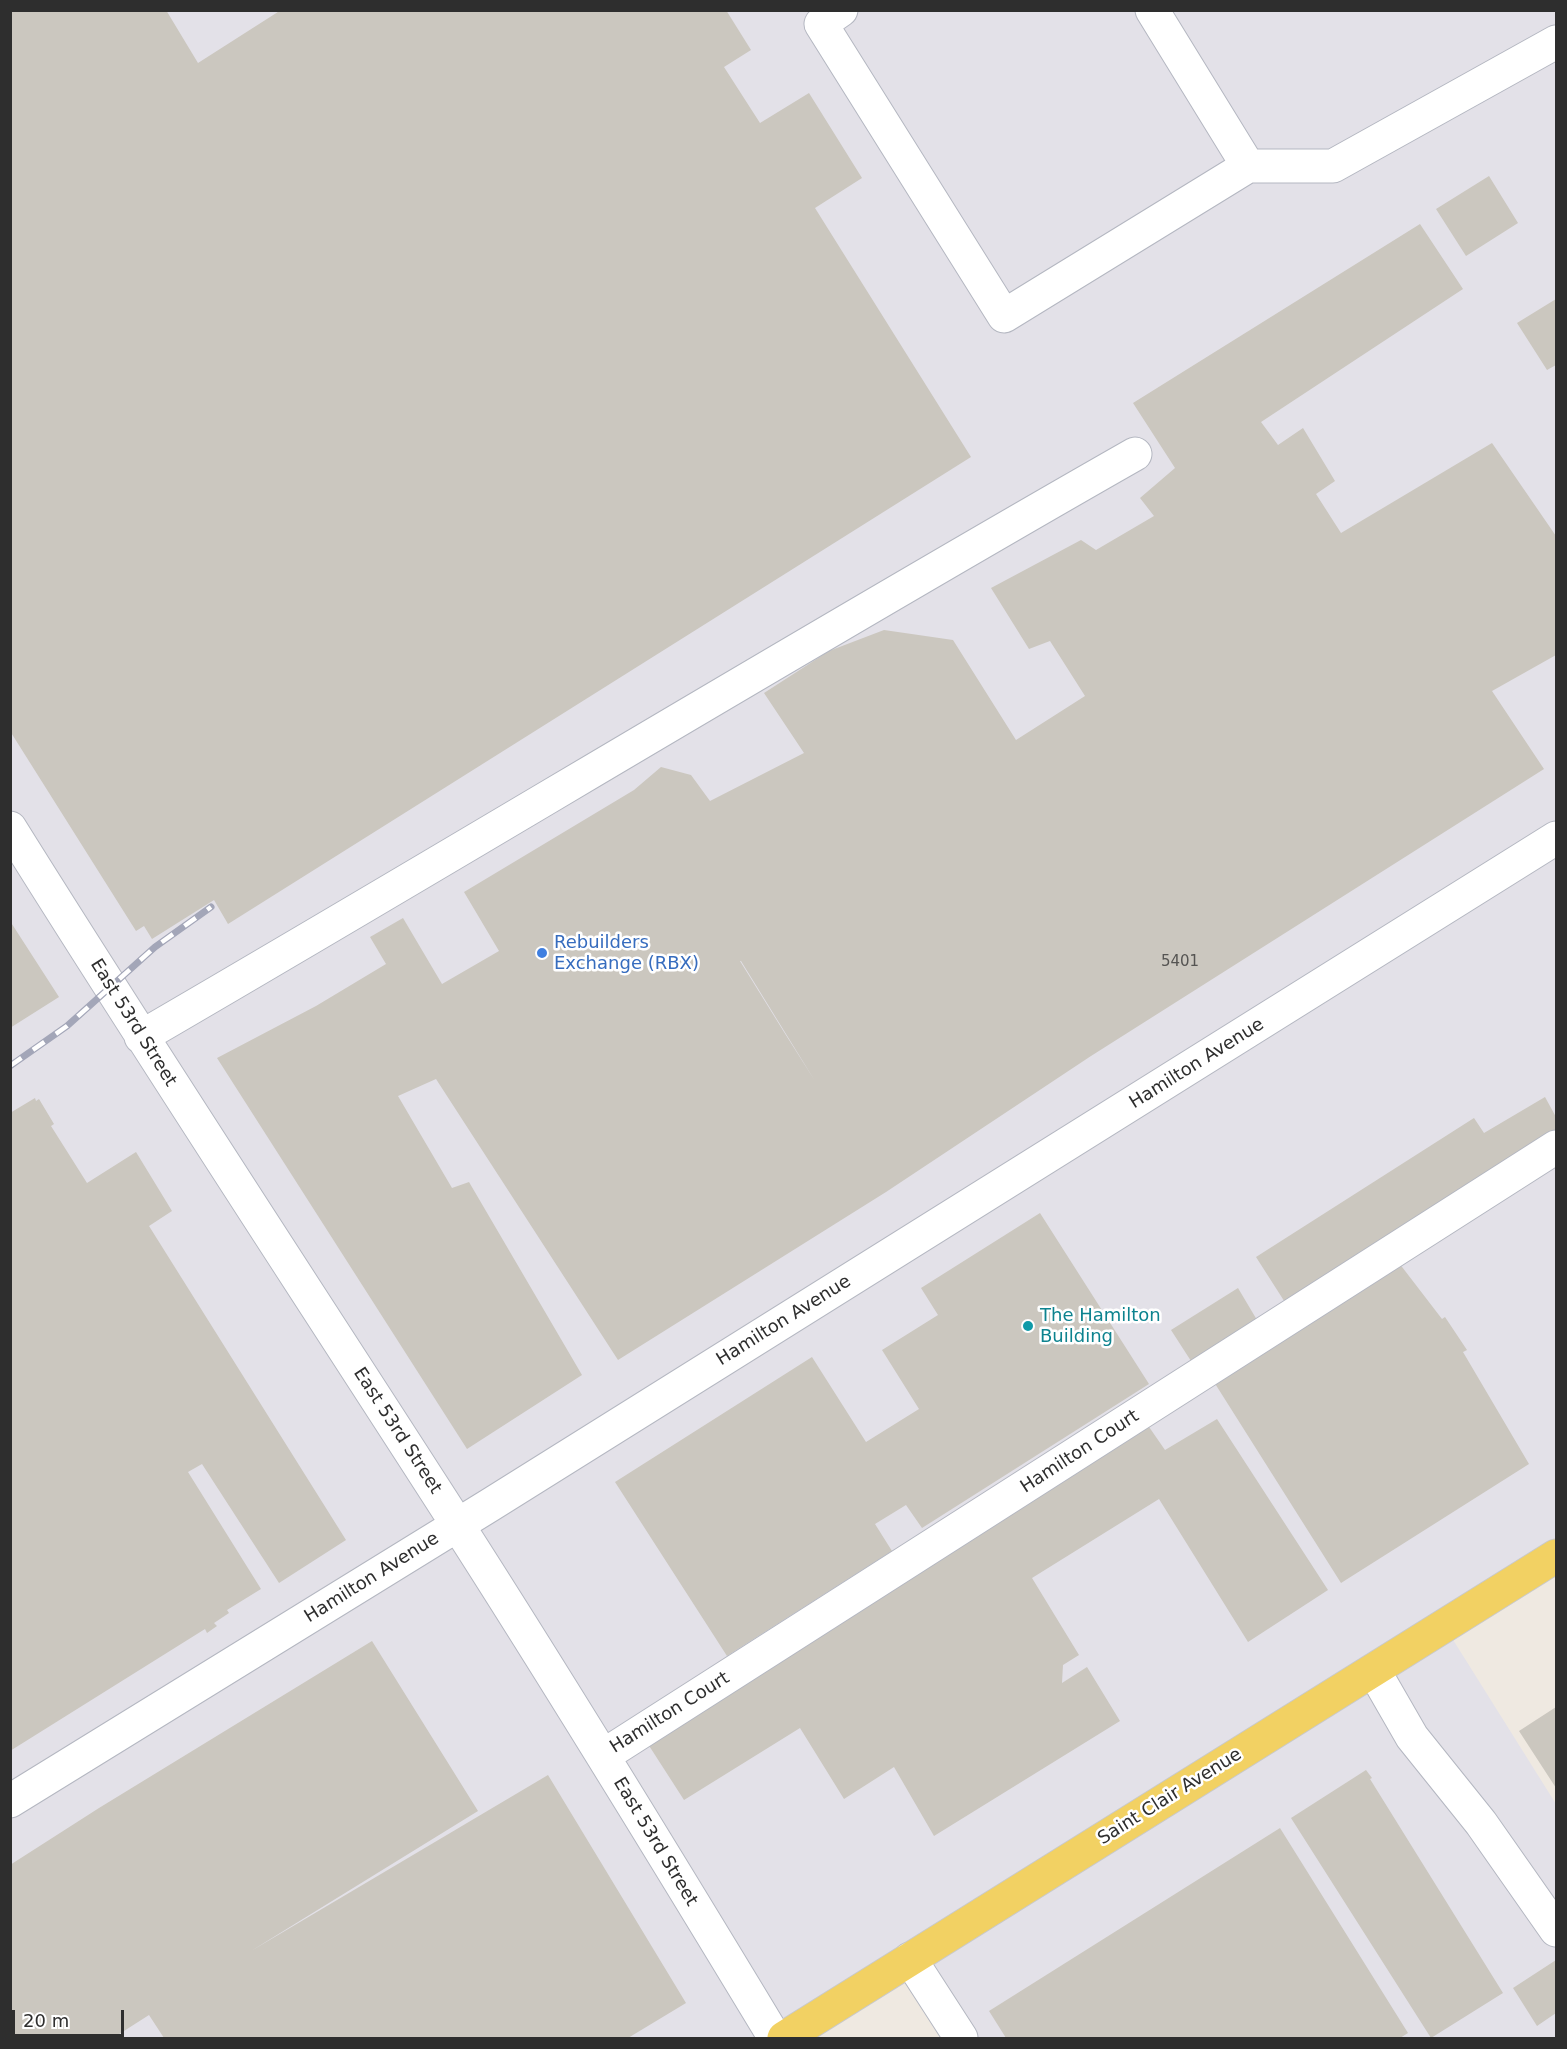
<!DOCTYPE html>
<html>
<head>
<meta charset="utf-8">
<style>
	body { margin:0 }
	#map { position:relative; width:1567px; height:2049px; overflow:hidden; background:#efe9e1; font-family:"DejaVu Sans",sans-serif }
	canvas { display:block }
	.frame { position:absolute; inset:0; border:12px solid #2e2e2e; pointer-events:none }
	.scale { position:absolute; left:12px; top:2010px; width:112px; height:27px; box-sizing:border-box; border:3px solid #2e2e2e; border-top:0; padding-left:8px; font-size:18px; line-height:21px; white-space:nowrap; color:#2e2e2e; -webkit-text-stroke:4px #fff; paint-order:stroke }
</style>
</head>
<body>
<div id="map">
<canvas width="1567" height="2049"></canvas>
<div class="frame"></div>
<div class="scale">20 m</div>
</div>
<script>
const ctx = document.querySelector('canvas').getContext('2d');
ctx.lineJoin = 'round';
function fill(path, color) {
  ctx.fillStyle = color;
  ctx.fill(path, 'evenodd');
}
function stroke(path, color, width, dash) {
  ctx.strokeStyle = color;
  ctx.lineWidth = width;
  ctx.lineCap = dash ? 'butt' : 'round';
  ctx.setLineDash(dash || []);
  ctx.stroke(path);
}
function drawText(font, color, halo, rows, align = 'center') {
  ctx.font = font + ' "DejaVu Sans",sans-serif';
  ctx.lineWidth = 5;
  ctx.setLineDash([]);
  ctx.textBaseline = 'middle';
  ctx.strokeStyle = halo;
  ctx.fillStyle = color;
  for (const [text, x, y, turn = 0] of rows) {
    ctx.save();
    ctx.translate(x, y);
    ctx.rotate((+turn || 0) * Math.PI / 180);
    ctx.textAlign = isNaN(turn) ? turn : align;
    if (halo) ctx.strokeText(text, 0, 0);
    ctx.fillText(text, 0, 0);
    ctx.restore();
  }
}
fill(new Path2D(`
	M 11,11 L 1556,11 L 1556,1556 L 1445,1627 L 1556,1804 L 1556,2038 L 961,2038 L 910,1959 L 784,2038 L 11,2038 Z`), '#e3e1e8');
fill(new Path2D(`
	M 10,10 L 166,10 L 198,63 L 281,10 L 726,10 L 751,50 L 724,67 L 760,123 L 809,93 L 862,178 L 815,208 L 971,457 L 228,924 L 214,900 L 152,939 L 144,926 L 136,931 L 10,731 Z
	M 1489,176 L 1518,223 L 1466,256 L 1436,209 Z
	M 1420,224 L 1463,289 L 1261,422 L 1278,445 L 1303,428 L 1335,481 L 1316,494 L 1341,533 L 1492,443 L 1556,536 L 1556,655 L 1492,691 L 1544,769 L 1091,1056 L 886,1192 L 618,1360 L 436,1079 L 398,1096 L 452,1188 L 469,1182 L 582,1375 L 467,1449 L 217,1058 L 316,1006 L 386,964 L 370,937 L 403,918 L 442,984 L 499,951 L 464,892 L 634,790 L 661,767 L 691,775 L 710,801 L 804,753 L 764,693 L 829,651 L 884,630 L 953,640 L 1016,740 L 1085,696 L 1050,641 L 1029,649 L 991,588 L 1081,540 L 1096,550 L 1154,516 L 1140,498 L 1175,468 L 1133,403 ZM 740,961 L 741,961 L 815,1081 L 784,1032 Z
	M 1556,299 L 1556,365 L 1547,370 L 1517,323 Z
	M 10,921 L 59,997 L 10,1028 Z
	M 1545,1097 L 1556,1117 L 1556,1133 L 1288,1307 L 1256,1257 L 1474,1118 L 1484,1133 Z
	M 35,1098 L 36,1101 L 39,1099 L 54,1124 L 51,1126 L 87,1183 L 136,1152 L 172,1211 L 149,1226 L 346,1540 L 279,1583 L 202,1464 L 188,1472 L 261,1589 L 227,1610 L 229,1613 L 214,1623 L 217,1626 L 207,1633 L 205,1629 L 10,1751 L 10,1113 Z
	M 1040,1213 L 1149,1384 L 922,1528 L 906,1505 L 875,1524 L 892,1551 L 727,1656 L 615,1482 L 812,1357 L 866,1442 L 919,1409 L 882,1350 L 938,1315 L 921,1288 Z
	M 1399,1263 L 1442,1319 L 1445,1317 L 1467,1350 L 1463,1352 L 1529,1464 L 1341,1583 L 1214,1382 Z
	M 1238,1288 L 1257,1320 L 1191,1361 L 1171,1330 Z
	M 1217,1419 L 1328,1590 L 1248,1642 L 1159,1499 L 1032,1578 L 1079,1655 L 1063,1665 L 1062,1683 L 1087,1667 L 1120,1721 L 934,1836 L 894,1767 L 844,1799 L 800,1728 L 684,1800 L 646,1741 L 1147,1424 L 1165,1450 Z
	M 372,1641 L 478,1811 L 251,1951 L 548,1775 L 686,2003 L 628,2038 L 164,2038 L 149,2015 L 113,2038 L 10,2038 L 10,1865 L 99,1808 Z
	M 1556,1707 L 1556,1788 L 1519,1731 Z
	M 1366,1770 L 1372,1778 L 1370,1779 L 1503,1993 L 1431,2038 L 1291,1818 Z
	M 1280,1828 L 1408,2033 L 1400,2038 L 1006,2038 L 989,2011 Z
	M 1556,1960 L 1556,2013 L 1537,2026 L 1513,1988 Z`), '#cbc7bf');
const minor = new Path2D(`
	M 841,10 L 821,24 L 1004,316 L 1248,166 L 1333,166 L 1556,42
	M 1152,10 L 1248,166
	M 10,828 C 156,1062 308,1292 457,1524 C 566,1694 671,1866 775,2038
	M 141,1037 C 473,844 801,644 1135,454
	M 1374,1671 L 1412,1737 L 1481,1823 L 1556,1930
	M 603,1756 L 1556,1147
	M 10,1801 L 490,1505 L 1556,838
	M 910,1959 L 961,2038`);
const major = new Path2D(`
	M 784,2038 L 1556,1556`);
stroke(minor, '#b4b7c1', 35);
stroke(major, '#c9c9c9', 35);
stroke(minor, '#fff', 33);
stroke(major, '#f2d163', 33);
const rail = new Path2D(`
	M 10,1066 L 67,1026 L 155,947 L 211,907`);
stroke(rail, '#a3a6b8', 7);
stroke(rail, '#fff', 4.5, [14]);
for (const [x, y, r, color] of [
	[542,953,6,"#3f7fe0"],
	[1028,1326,6,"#0f9aa8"]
]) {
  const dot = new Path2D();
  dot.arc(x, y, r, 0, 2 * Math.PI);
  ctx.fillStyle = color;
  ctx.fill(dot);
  stroke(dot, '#fff', 2);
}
drawText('15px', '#555452', null, [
	["5401",1180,962]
]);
drawText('18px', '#366cbe', '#fff', [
	["Rebuilders",554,943],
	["Exchange (RBX)",554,964]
], 'left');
drawText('18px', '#2e2e2e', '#fff', [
	["East 53rd Street",133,1023,58],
	["Hamilton Avenue",1197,1064,-32],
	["Hamilton Avenue",784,1321,-32],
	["East 53rd Street",397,1431,57],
	["Hamilton Court",1080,1452,-33],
	["Hamilton Avenue",372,1578,-32],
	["Hamilton Court",670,1713,-32],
	["Saint Clair Avenue",1170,1797,-32],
	["East 53rd Street",655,1842,59]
]);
drawText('18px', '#0d838f', '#fff', [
	["The Hamilton",1040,1316],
	["Building",1040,1337]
], 'left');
</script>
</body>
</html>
